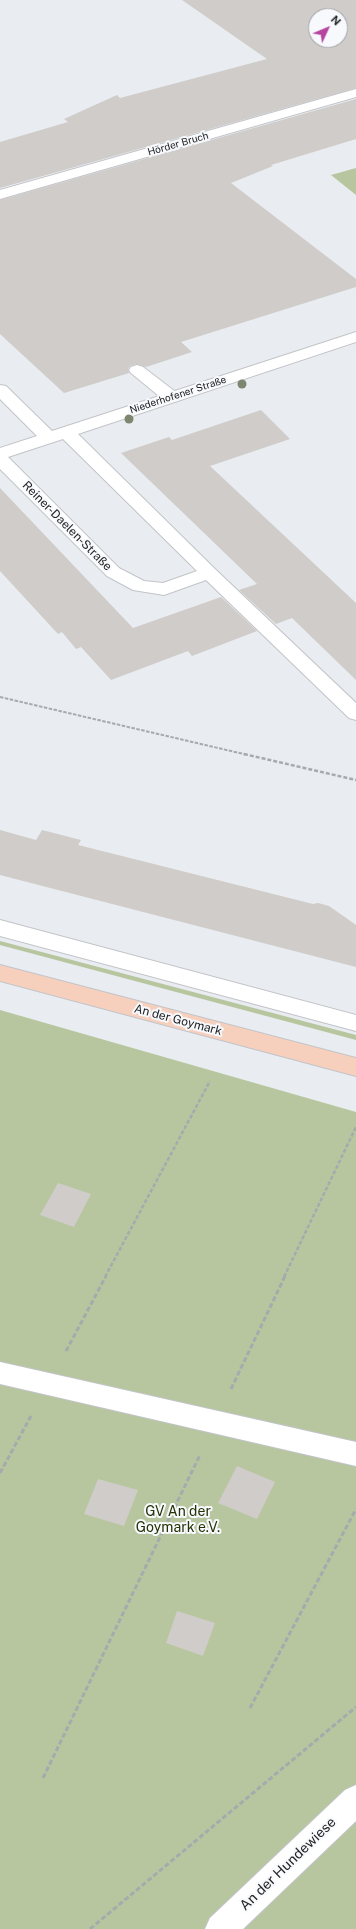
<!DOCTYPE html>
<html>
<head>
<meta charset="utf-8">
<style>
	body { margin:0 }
	#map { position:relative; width:356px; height:1929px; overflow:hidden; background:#e9ecf0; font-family:"Public Sans",sans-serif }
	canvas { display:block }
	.north { position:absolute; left:308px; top:8px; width:40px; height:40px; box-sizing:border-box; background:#f7f9fd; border:1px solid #a2a3a6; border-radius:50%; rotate:46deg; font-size:11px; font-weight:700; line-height:16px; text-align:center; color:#222324 }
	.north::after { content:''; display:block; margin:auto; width:14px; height:18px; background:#b745a0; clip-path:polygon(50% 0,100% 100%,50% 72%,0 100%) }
</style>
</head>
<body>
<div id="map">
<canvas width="356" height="1929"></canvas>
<div class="north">N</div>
</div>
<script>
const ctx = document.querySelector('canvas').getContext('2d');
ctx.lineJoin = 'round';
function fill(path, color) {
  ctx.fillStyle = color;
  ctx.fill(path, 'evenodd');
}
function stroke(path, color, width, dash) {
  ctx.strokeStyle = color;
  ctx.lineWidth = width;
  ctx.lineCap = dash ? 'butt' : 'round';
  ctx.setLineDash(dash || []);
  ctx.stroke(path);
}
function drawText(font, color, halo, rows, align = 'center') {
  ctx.font = font + ' "Public Sans",sans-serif';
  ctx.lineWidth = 4;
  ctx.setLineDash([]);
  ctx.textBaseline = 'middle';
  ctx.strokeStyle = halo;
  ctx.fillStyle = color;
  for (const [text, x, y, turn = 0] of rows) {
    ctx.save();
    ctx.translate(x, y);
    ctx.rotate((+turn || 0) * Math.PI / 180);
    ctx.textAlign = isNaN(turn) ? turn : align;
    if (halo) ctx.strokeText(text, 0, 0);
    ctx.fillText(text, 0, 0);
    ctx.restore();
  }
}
fill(new Path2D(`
	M 356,168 L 356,195 L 331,175 Z
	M 0,941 L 356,1035 L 356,1040 L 0,945 Z
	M 0,1010 L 356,1112 L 356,1929 L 0,1929 Z`), '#b7c69f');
fill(new Path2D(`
	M 182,0 L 356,0 L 356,88 L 0,188 L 0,142 L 68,122 L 64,119 L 117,95 L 120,98 L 267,59 ZM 316,16 L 340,16 L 340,40 L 316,40 Z
	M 356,99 L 356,139 L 271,165 L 273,166 L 231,183 L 356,279 L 356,287 L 181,342 L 192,352 L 146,367 L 137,364 L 130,366 L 128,369 L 129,373 L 64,393 L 0,334 L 0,200 Z
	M 261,410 L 290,439 L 210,466 L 356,603 L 356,680 L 292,618 L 276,624 L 239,590 L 257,584 L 121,453 L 169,437 L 172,440 Z
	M 0,488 L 133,628 L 221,597 L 257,631 L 192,656 L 188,651 L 111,680 L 81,647 L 76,649 L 62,632 L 58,634 L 0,571 Z
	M 0,830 L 36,840 L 42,830 L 81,840 L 78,845 L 313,904 L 318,903 L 329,906 L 356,925 L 356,967 L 0,875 Z
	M 58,1183 L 91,1194 L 74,1227 L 40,1215 Z
	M 237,1466 L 275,1482 L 257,1519 L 218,1503 Z
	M 98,1479 L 138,1490 L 124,1526 L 84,1514 Z
	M 177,1611 L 215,1623 L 203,1656 L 166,1643 Z`), '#cfccc9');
const service = new Path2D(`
	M 137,365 L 143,367 L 177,393 L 179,397 L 177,401 L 171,402 L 165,401 L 131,373 L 129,370 L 131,367 Z
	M 0,1362 L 356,1442 L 356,1466 L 0,1384 Z
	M 356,1785 L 356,1821 L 243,1929 L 205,1929 L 210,1918 L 345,1790 Z`);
const minor = new Path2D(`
	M 356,89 L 356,97 L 0,199 L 0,190 Z
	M 356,332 L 356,342 L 78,434 L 215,569 L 356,703 L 356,720 L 349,718 L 206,580 L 164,595 L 133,590 L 107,576 L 0,469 L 0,448 L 37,436 L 0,399 L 0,385 L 6,386 L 52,431 ZM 63,439 L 197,571 L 163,583 L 144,581 L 119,568 L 8,457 Z
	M 0,920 L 356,1015 L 356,1031 L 0,936 Z`);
const secondary = new Path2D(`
	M 0,965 L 356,1058 L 356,1076 L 0,981 Z`);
stroke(service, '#c2c4c8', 2);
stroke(minor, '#c2c4c8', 2);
stroke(secondary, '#c2c4c8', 2);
stroke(new Path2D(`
	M 0,697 L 248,755`), '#a7aaad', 2, [3.5, 1.5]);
stroke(new Path2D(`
	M 244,754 L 356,780
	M 105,1277 L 210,1081
	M 284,1277 L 356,1127`), '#a7aaad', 2.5, [4, 2]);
stroke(new Path2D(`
	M 66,1351 L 106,1276
	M 231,1389 L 285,1276
	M 0,1473 L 31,1416
	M 250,1708 L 356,1509
	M 43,1778 L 200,1455
	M 90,1929 L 356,1707`), '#a7aaad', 3, [5, 2.5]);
fill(service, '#fff');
fill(minor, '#fff');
fill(secondary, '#f6d0bd');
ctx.fillStyle = '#7d866e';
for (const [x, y] of [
	[242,384],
	[129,419]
]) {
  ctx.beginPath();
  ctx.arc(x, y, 4.5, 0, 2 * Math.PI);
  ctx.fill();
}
drawText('10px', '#222324', '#f7f9fd', [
	["Hörder Bruch",178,144,-16],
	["Niederhofener Straße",178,395,-18]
]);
drawText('12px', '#222324', '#f7f9fd', [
	["Reiner-Daelen-Straße",67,526,45],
	["An der Goymark",178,1020,15]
]);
drawText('14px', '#243204', '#f7f9fd', [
	["GV An der",178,1512],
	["Goymark e.V.",178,1528]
]);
drawText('14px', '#222324', '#f7f9fd', [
	["An der Hundewiese",288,1864,-44]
]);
</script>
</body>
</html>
